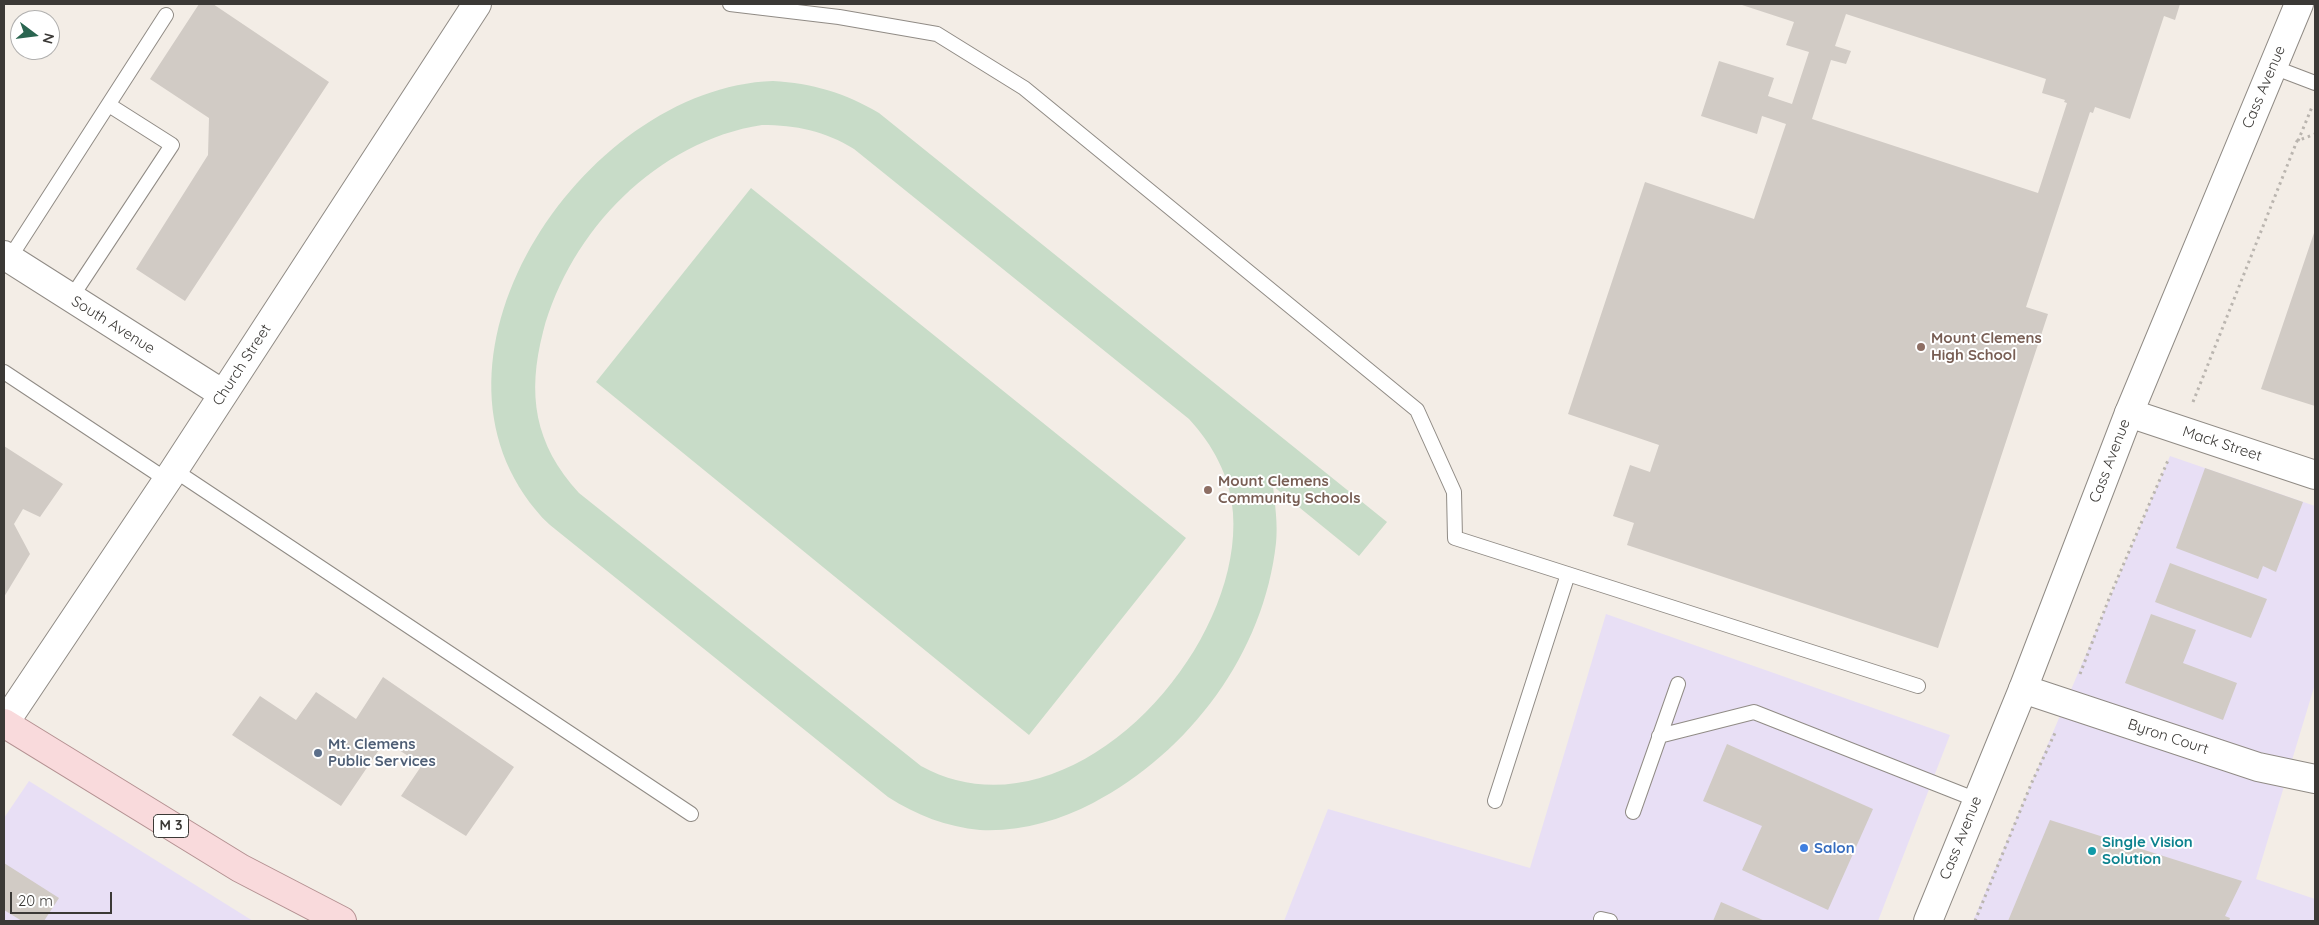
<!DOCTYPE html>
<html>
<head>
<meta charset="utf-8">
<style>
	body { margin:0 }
	#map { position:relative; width:2319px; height:925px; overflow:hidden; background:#f3ede6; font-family:Quicksand,sans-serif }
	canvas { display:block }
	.frame { position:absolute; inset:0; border:5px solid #3b3936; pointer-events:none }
	.north { position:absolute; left:10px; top:10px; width:50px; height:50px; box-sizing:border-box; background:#fff; border:1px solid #b1b0af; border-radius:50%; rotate:105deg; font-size:14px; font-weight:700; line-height:20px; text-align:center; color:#3b3936 }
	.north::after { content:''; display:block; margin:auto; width:18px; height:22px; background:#2a6550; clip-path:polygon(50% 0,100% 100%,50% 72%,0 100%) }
	.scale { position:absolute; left:10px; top:892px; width:102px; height:22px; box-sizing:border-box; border:2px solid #3b3936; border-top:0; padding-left:6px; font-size:15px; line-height:18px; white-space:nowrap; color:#3b3936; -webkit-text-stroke:4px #fff; paint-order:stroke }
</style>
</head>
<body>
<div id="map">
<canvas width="2319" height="925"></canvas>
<div class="frame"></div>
<div class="north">N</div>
<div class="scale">20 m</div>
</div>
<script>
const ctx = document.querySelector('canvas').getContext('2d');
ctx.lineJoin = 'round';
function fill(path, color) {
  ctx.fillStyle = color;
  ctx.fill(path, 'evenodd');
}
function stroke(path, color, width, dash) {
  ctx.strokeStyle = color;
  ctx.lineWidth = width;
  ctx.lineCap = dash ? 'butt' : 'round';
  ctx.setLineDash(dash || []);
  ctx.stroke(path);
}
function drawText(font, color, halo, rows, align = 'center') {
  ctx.font = font + ' Quicksand,sans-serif';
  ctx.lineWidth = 4;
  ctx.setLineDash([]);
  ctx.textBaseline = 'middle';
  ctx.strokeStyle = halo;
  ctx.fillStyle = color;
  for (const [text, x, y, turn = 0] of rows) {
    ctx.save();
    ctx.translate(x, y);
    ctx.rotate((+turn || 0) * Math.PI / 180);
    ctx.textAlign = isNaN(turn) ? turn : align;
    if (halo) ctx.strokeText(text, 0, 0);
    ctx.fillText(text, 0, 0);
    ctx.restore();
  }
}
fill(new Path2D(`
	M 2170,456 L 2315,506 L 2315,684 L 2256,879 L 2315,899 L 2315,921 L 1973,921 Z
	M 1606,614 L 1950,735 L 1878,921 L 1284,921 L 1328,809 L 1530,868 Z
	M 29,781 L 253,921 L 4,921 L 4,818 Z`), '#e8dff5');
fill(new Path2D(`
	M 773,81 C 812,83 845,93 879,113 L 1387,522 L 1359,556 L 1273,486 C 1275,505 1278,524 1276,543 C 1264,653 1190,752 1093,803 C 1058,821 1020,832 980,830 C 947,827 916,815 888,797 L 550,525 C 393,370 582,87 773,81 ZM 762,125 C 796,125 825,131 854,149 L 1189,419 C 1213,445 1230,476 1233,513 C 1243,654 1066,846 921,766 L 579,493 C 534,444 527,394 543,332 C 570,231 657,141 762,125 Z
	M 751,188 L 1186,538 L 1029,735 L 596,382 Z`), '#c8dcc8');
fill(new Path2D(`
	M 199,4 L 213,4 L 329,82 L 185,301 L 136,269 L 208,155 L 209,118 L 150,79 Z
	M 1739,4 L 2180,4 L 2175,20 L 2164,16 L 2130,119 L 2095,107 L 2093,113 L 2090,112 L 2026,307 L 2048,314 L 1938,648 L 1627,545 L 1634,523 L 1613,516 L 1630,465 L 1650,472 L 1659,445 L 1568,414 L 1645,182 L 1754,219 L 1786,124 L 1762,116 L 1757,134 L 1701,116 L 1719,61 L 1774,78 L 1768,96 L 1792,104 L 1809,52 L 1786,45 L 1794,22 ZM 1846,14 L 2046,79 L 2042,93 L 2065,100 L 2064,102 L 2067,103 L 2038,193 L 1812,119 L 1831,60 L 1846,64 L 1851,51 L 1835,46 Z
	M 2315,230 L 2315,406 L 2261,389 Z
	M 4,446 L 63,484 L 40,517 L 23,509 L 14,524 L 30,554 L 4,597 Z
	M 2205,468 L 2303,502 L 2276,572 L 2263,566 L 2258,579 L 2176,548 Z
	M 2170,563 L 2267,599 L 2251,638 L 2155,602 Z
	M 2151,614 L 2196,630 L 2183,663 L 2237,683 L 2223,720 L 2125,683 Z
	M 383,677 L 514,767 L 466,836 L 401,796 L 422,765 L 385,741 L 341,806 L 232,735 L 260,696 L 296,720 L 316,692 L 356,719 Z
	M 1727,744 L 1873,809 L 1828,910 L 1742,870 L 1762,826 L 1703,801 Z
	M 2050,820 L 2242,881 L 2225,916 L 2230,918 L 2229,921 L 2008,921 Z
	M 4,863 L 59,898 L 44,921 L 22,921 L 4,910 Z
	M 1721,902 L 1765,921 L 1713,921 Z`), '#d1cbc5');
const service = new Path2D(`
	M 730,4 L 839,17 L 937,34 L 1024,88 L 1417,410 L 1454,492 L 1455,538 L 1918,686
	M 2273,67 L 2315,83
	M 9,259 L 166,15
	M 71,298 L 172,145 L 109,105
	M 4,372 L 167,480
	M 174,470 L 691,814
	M 1659,736 L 1754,712 L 1977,800
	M 1495,801 L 1568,574
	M 1633,812 L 1678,684
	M 1601,919 L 1610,921`);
const minor = new Path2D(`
	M 4,255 L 223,394
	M 2129,413 L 2315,475
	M 2023,689 L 2258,767 L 2315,779
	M 4,724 L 174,470 L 477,4`);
const secondary = new Path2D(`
	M 1928,921 L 2023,689 L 2129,413 L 2299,4`);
const primary = new Path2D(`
	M 4,723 L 240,868 L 342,921`);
stroke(service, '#908b85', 16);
stroke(minor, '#908b85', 30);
stroke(secondary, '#908b85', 30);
stroke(primary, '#b49192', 30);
stroke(new Path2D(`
	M 2298,141 L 2312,107
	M 2193,402 L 2297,141 L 2315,134
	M 2080,674 L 2110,596 L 2169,458
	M 1975,921 L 2032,782 L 2055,733`), '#bab5af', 3, [2.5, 4]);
stroke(service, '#fff', 14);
stroke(minor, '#fff', 28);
stroke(secondary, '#fff', 28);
stroke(primary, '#f9dadc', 28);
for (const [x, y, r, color] of [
	[1921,347,5,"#8d6e63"],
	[1208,490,5,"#8d6e63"],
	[318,753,5,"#5c6f8a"],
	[1804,848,5,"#3f7fe0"],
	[2092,851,5,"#0f9aa8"]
]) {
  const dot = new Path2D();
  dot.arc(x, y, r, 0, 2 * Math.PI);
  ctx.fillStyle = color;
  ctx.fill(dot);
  stroke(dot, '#fff', 2);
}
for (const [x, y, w] of [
	[171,826,35]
]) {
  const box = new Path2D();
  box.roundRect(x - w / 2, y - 11.5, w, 23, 4);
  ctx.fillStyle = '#fff';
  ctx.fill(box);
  stroke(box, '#3b3936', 1);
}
drawText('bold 14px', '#3b3936', null, [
	["M 3",171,826]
]);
drawText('15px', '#3b3936', '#fff', [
	["Cass Avenue",2264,87,-67],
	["South Avenue",113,325,32],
	["Church Street",242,365,-57],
	["Mack Street",2222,444,18],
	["Cass Avenue",2110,461,-69],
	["Byron Court",2168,737,18],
	["Cass Avenue",1961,838,-68]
]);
drawText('bold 15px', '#785e54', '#fff', [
	["Mount Clemens",1931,338],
	["High School",1931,355],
	["Mount Clemens",1218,481],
	["Community Schools",1218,498]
], 'left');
drawText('bold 15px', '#4e5e75', '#fff', [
	["Mt. Clemens",328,744],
	["Public Services",328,761]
], 'left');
drawText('bold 15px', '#0d838f', '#fff', [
	["Single Vision",2102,842],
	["Solution",2102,859]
], 'left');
drawText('bold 15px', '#366cbe', '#fff', [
	["Salon",1814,848]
], 'left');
</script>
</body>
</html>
